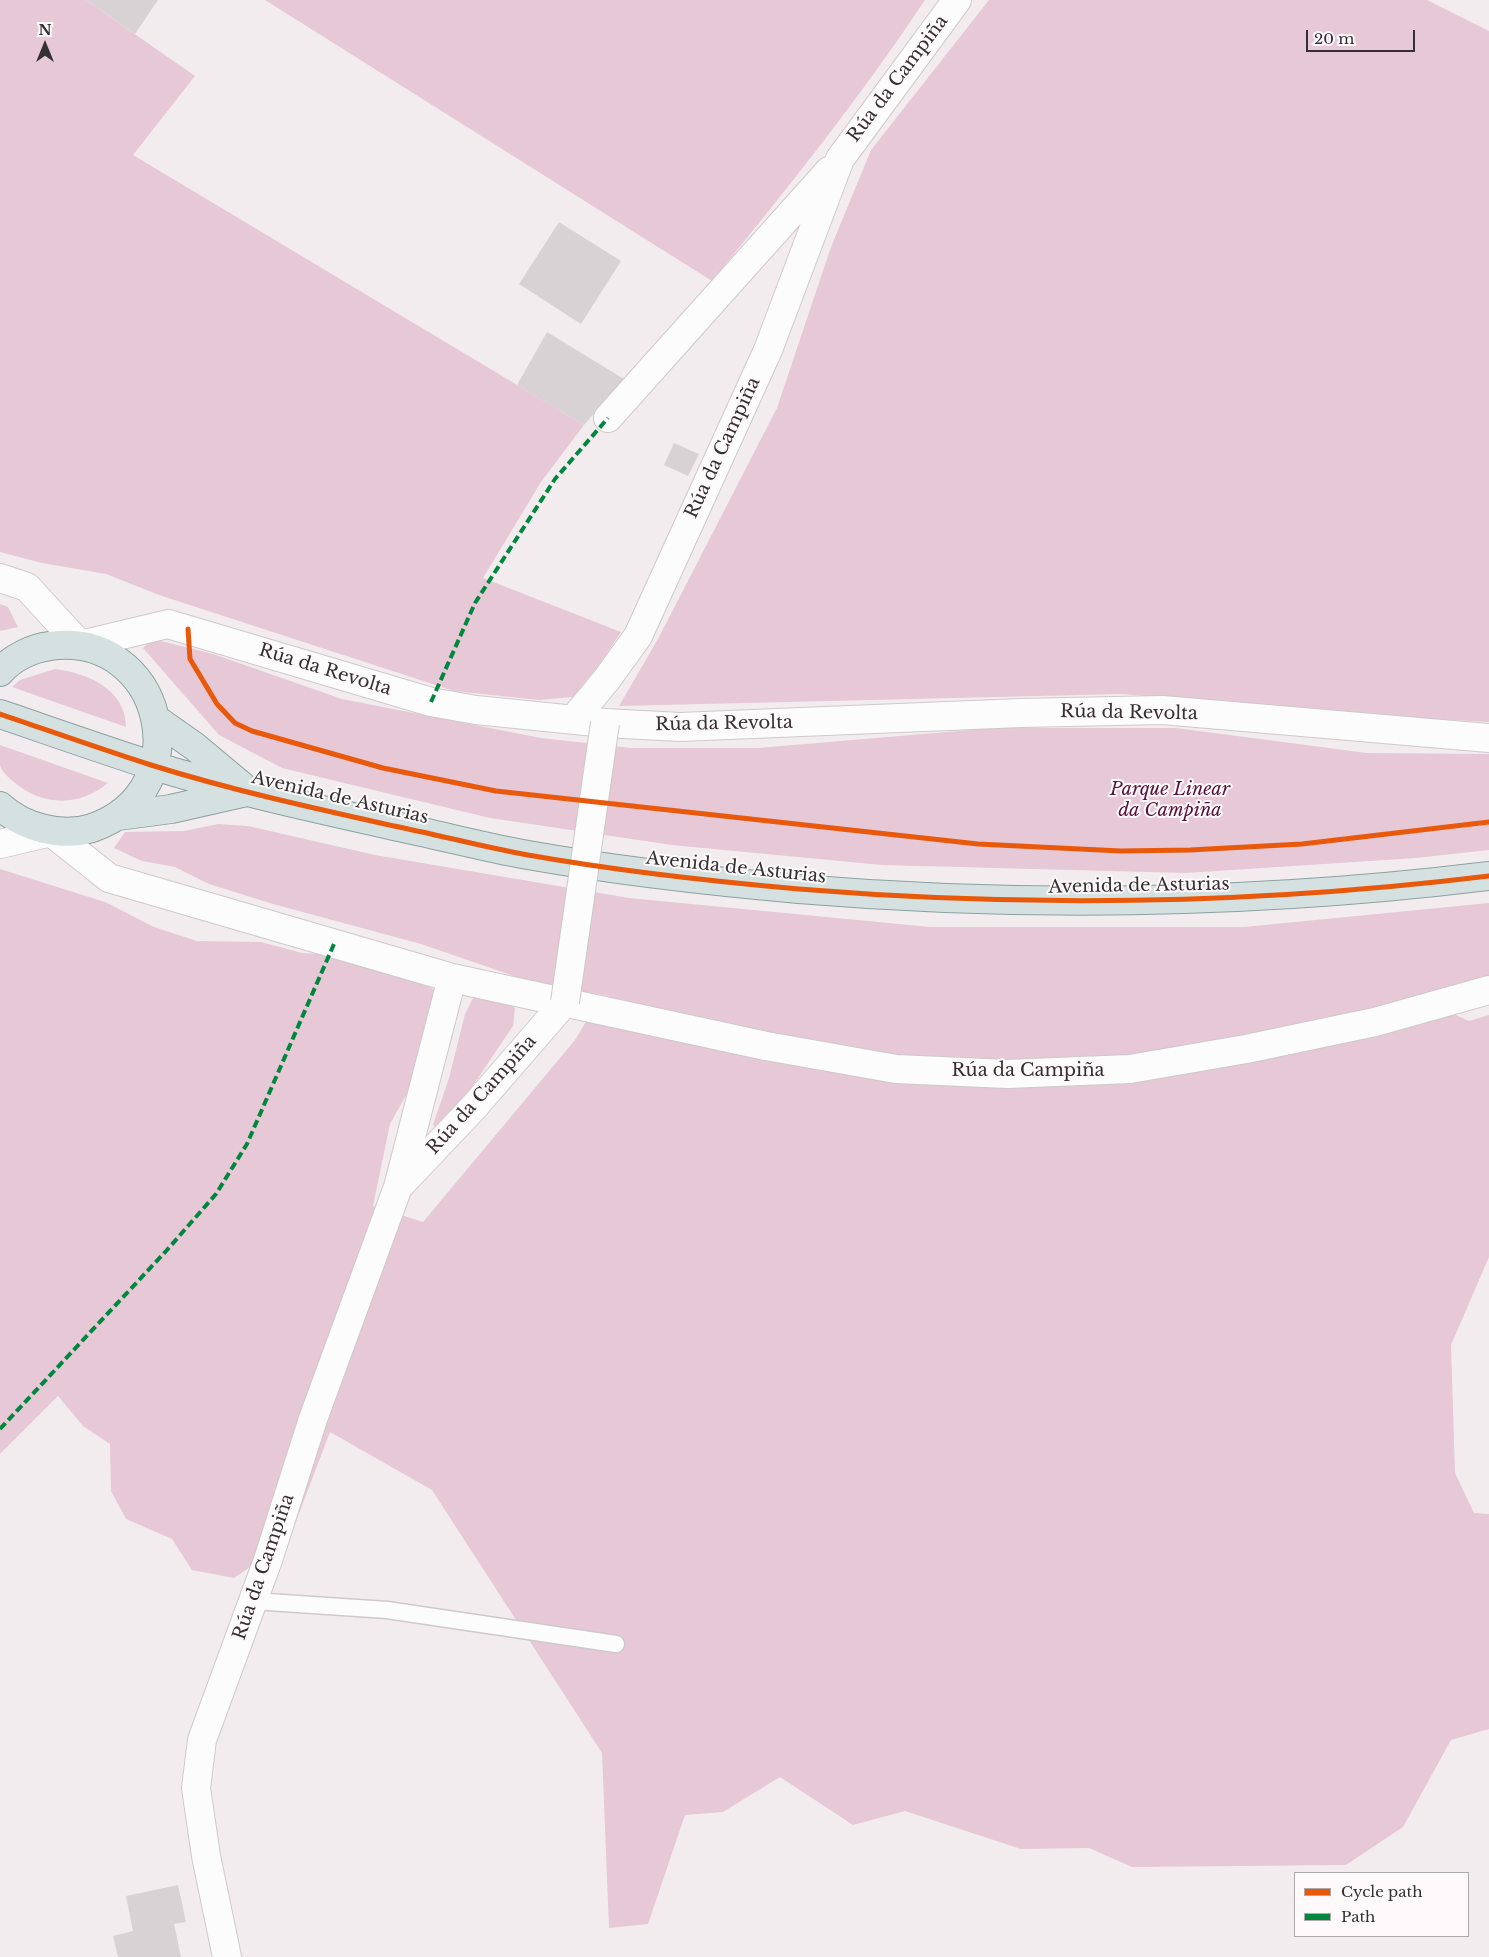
<!DOCTYPE html>
<html>
<head>
<meta charset="utf-8">
<style>
	body { margin:0 }
	#map { position:relative; width:1489px; height:1957px; overflow:hidden; background:#f3ecef; font-family:"Libre Baskerville",serif }
	canvas { display:block }
	.legend { position:absolute; left:1294px; top:1872px; width:175px; height:65px; box-sizing:border-box; background:#fef9fb; border:1px solid #aea9ab; margin:0; padding:6px 9px; list-style:none; font-size:15px; color:#353032 }
	.legend li { display:flex; align-items:center; gap:10px; height:25px }
	.legend b { width:25px; border:1px solid #aea9ab }
	.north { position:absolute; left:20px; top:20px; width:50px; height:50px; -webkit-text-stroke:4px #fef9fb; paint-order:stroke; rotate:0deg; font-size:14px; font-weight:700; line-height:20px; text-align:center; color:#353032 }
	.north::after { content:''; display:block; margin:auto; width:18px; height:22px; background:#353032; clip-path:polygon(50% 0,100% 100%,50% 72%,0 100%) }
	.scale { position:absolute; left:1306px; top:30px; width:109px; height:22px; box-sizing:border-box; border:2px solid #353032; border-top:0; padding-left:6px; font-size:15px; line-height:18px; white-space:nowrap; color:#353032; -webkit-text-stroke:4px #fef9fb; paint-order:stroke }
</style>
</head>
<body>
<div id="map">
<canvas width="1489" height="1957"></canvas>
<ul class="legend">
<li><b style="height:6px;background:#e8590c"></b>Cycle path</li>
<li><b style="height:6px;background:#00873e"></b>Path</li>
</ul>
<div class="north">N</div>
<div class="scale">20 m</div>
</div>
<script>
const ctx = document.querySelector('canvas').getContext('2d');
ctx.lineJoin = 'round';
function fill(path, color) {
  ctx.fillStyle = color;
  ctx.fill(path, 'evenodd');
}
function stroke(path, color, width, dash) {
  ctx.strokeStyle = color;
  ctx.lineWidth = width;
  ctx.lineCap = dash ? 'butt' : 'round';
  ctx.setLineDash(dash || []);
  ctx.stroke(path);
}
function drawText(font, color, halo, rows, align = 'center') {
  ctx.font = font + ' "Libre Baskerville",serif';
  ctx.lineWidth = 4;
  ctx.setLineDash([]);
  ctx.textBaseline = 'middle';
  ctx.strokeStyle = halo;
  ctx.fillStyle = color;
  for (const [text, x, y, turn = 0] of rows) {
    ctx.save();
    ctx.translate(x, y);
    ctx.rotate((+turn || 0) * Math.PI / 180);
    ctx.textAlign = isNaN(turn) ? turn : align;
    if (halo) ctx.strokeText(text, 0, 0);
    ctx.fillText(text, 0, 0);
    ctx.restore();
  }
}
fill(new Path2D(`
	M 0,0 L 86,0 L 195,76 L 133,155 L 584,425 L 541,482 L 483,578 L 621,632 L 599,665 L 573,697 L 539,700 L 454,691 L 159,595 L 106,574 L 42,563 L 0,552 Z
	M 265,0 L 925,0 C 860,98 786,190 712,281 Z
	M 989,0 L 1427,0 L 1489,31 L 1489,722 L 1398,717 L 1122,694 L 619,706 L 658,639 L 777,408 L 831,247 L 871,150 Z
	M 0,604 L 8,607 L 18,627 L 0,631 Z
	M 153,639 L 213,654 L 342,699 L 541,738 L 631,748 L 758,748 L 994,728 L 1176,728 L 1367,753 L 1489,754 L 1489,850 L 1416,858 L 1186,873 L 882,865 L 672,845 L 490,818 L 282,768 L 219,735 L 143,648 Z
	M 55,669 C 87,673 126,689 126,727 L 12,687 L 20,680 Z
	M 0,745 L 108,783 C 79,807 43,806 15,783 C 10,779 1,771 0,765 C 0,759 0,751 0,745 Z
	M 218,824 L 248,826 L 375,855 L 629,898 L 930,927 L 1244,927 L 1489,903 L 1489,976 L 1418,998 L 1469,1021 L 1489,1015 L 1489,1257 L 1451,1345 L 1455,1473 L 1474,1513 L 1489,1514 L 1489,1729 L 1451,1740 L 1403,1827 L 1346,1865 L 1132,1867 L 1089,1848 L 1021,1849 L 905,1811 L 853,1825 L 780,1777 L 723,1812 L 685,1815 L 648,1924 L 609,1928 L 602,1753 L 432,1490 L 330,1432 L 289,1540 L 234,1578 L 192,1570 L 172,1539 L 126,1519 L 111,1491 L 110,1444 L 83,1426 L 58,1396 L 0,1454 L 0,869 L 105,902 L 154,927 L 197,941 L 261,942 L 302,953 L 322,954 L 422,979 L 436,992 L 414,1081 L 390,1124 L 373,1206 L 423,1222 L 575,1040 L 587,1020 L 609,996 L 537,984 L 421,944 L 273,904 L 209,884 L 175,867 L 142,861 L 114,848 L 125,832 L 184,831 Z
	M 482,993 L 506,1000 L 515,1008 L 513,1026 L 445,1127 L 438,1129 L 433,1125 L 449,1078 L 465,1014 L 473,998 Z`), '#e6c8d6');
fill(new Path2D(`
	M 86,0 L 158,0 L 135,34 Z
	M 559,222 L 621,261 L 581,324 L 519,284 Z
	M 547,332 L 624,379 L 584,425 L 517,385 Z
	M 674,443 L 699,454 L 688,476 L 664,465 Z
	M 178,1885 L 186,1922 L 174,1924 L 181,1957 L 118,1957 L 113,1936 L 133,1931 L 126,1896 Z`), '#d8d2d5');
const lane = new Path2D(`
	M 253,1601 L 387,1610 L 616,1644`);
const street = new Path2D(`
	M 608,418 L 829,171
	M 0,578 L 27,587 L 80,645 L 168,624 L 431,702 L 476,710 L 605,723 L 680,727 L 1021,713 L 1162,710 L 1489,738
	M 573,720 L 607,679 L 638,636 L 768,350 L 840,159 L 957,0
	M 0,844 L 51,832 L 109,878 L 452,978 L 766,1046 L 896,1069 L 1007,1074 L 1130,1069 L 1246,1049 L 1375,1022 L 1489,990
	M 401,1184 L 473,1108 L 565,1002
	M 227,1957 L 206,1856 L 196,1788 L 202,1740 L 268,1560 L 313,1419 L 398,1187 L 452,978`);
const primary = new Path2D(`
	M 0,672 C 12,658 32,648 50,646 C 162,630 203,789 92,828 C 61,838 23,827 0,806
	M 0,714 C 50,731 101,749 151,765 C 231,790 313,808 394,826 C 439,835 483,847 528,855 C 618,871 708,881 799,889 C 1030,908 1260,904 1489,876
	M 157,720 L 194,746 L 242,786
	M 118,816 L 171,809 L 246,792`);
stroke(lane, '#cfc9cb', 19);
stroke(street, '#cfc9cb', 30);
stroke(primary, '#8ca0a0', 30);
stroke(lane, '#fdfcfd', 16);
stroke(street, '#fdfcfd', 28);
stroke(primary, '#d5e1e1', 28);
const streetBridge = new Path2D(`
	M 565,1002 L 605,723`);
stroke(streetBridge, '#cfc9cb', 30, []);
stroke(streetBridge, '#fdfcfd', 28);
stroke(new Path2D(`
	M 431,702 L 475,603 L 555,479 L 608,418
	M 0,1429 L 167,1250 L 216,1194 L 247,1144 L 334,944`), '#00873e', 4, [8, 4]);
stroke(new Path2D(`
	M 188,629 L 190,659 L 217,704 L 235,723 L 252,731 L 383,768 L 496,791 L 978,844 L 1121,851 L 1190,850 L 1302,844 L 1489,822
	M 0,714 C 50,731 101,749 151,765 C 231,790 313,808 394,826 C 439,835 483,847 528,855 C 618,871 708,881 799,889 C 1030,908 1260,904 1489,876`), '#e8590c', 5);
drawText('18px', '#353032', '#fef9fb', [
	["Rúa da Campiña",898,79,-53],
	["Rúa da Campiña",723,448,-65],
	["Rúa da Revolta",325,670,17],
	["Rúa da Revolta",1129,713,1],
	["Rúa da Revolta",724,724,-1],
	["Avenida de Asturias",340,798,13],
	["Avenida de Asturias",736,868,6],
	["Avenida de Asturias",1139,886,-1],
	["Rúa da Campiña",1028,1071],
	["Rúa da Campiña",482,1095,-48],
	["Rúa da Campiña",264,1567,-71]
]);
drawText('italic 18px', '#560f38', '#fef9fb', [
	["Parque Linear",1170,790],
	["da Campiña",1170,811]
]);
</script>
</body>
</html>
